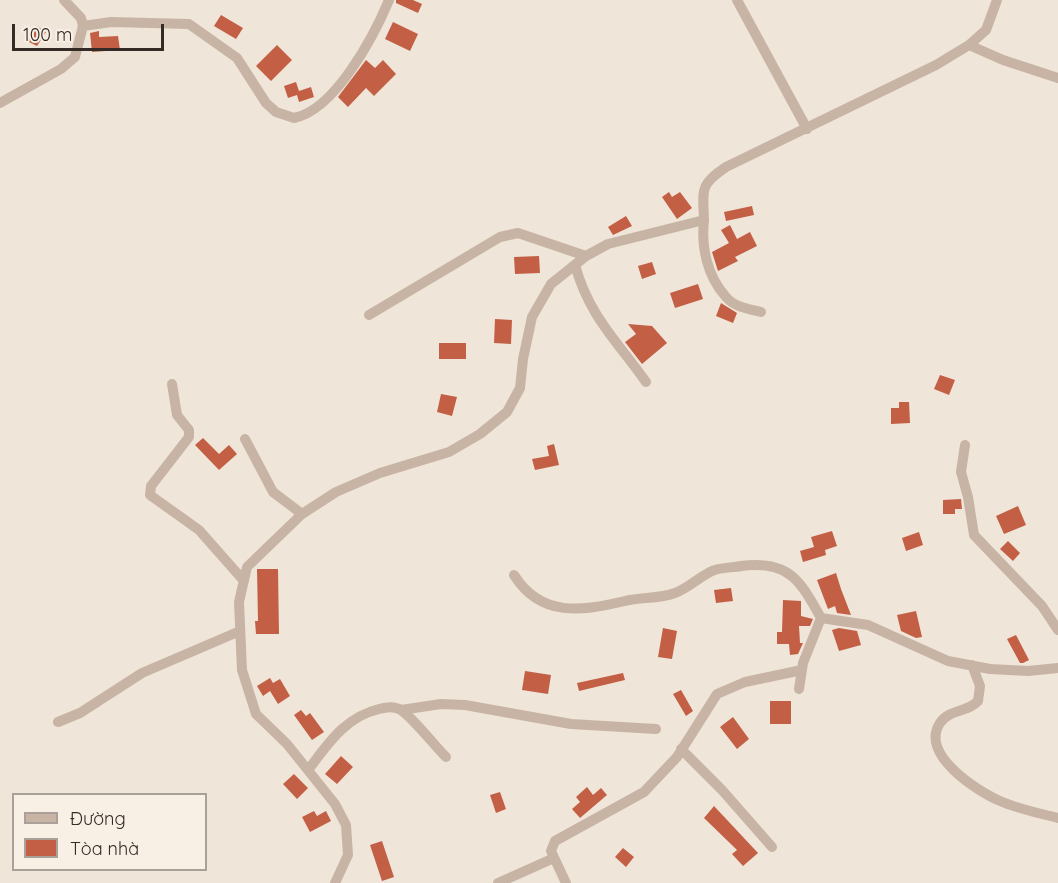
<!DOCTYPE html>
<html>
<head>
<meta charset="utf-8">
<style>
	body { margin:0 }
	#map { position:relative; width:1058px; height:883px; overflow:hidden; background:#f0e5d9; font-family:Quicksand,sans-serif }
	canvas { display:block }
	.legend { position:absolute; left:12px; top:793px; width:195px; height:78px; box-sizing:border-box; background:#f8efe5; border:2px solid #aaa099; margin:0; padding:8px 10px; list-style:none; font-size:18px; color:#342a26 }
	.legend li { display:flex; align-items:center; gap:12px; height:30px }
	.legend b { width:30px; border:2px solid #aaa099 }
	.scale { position:absolute; left:12px; top:24px; width:152px; height:27px; box-sizing:border-box; border:3px solid #342a26; border-top:0; padding-left:8px; font-size:18px; line-height:21px; white-space:nowrap; color:#342a26; -webkit-text-stroke:4px #f8efe5; paint-order:stroke }
</style>
</head>
<body>
<div id="map">
<canvas width="1058" height="883"></canvas>
<ul class="legend">
<li><b style="height:8px;background:#c8b4a5"></b>Đường</li>
<li><b style="height:16px;background:#c35f44"></b>Tòa nhà</li>
</ul>
<div class="scale">100 m</div>
</div>
<script>
const ctx = document.querySelector('canvas').getContext('2d');
ctx.lineJoin = 'round';
function fill(path, color) {
  ctx.fillStyle = color;
  ctx.fill(path, 'evenodd');
}
function stroke(path, color, width, dash) {
  ctx.strokeStyle = color;
  ctx.lineWidth = width;
  ctx.lineCap = dash ? 'butt' : 'round';
  ctx.setLineDash(dash || []);
  ctx.stroke(path);
}
fill(new Path2D(`
	M 396,0 L 413,0 L 422,4 L 418,13 L 396,3 Z
	M 221,15 L 243,28 L 236,39 L 214,26 Z
	M 393,22 L 418,34 L 410,51 L 385,39 Z
	M 37,26 L 46,32 L 37,46 L 27,41 Z
	M 99,31 L 99,37 L 118,36 L 120,50 L 92,52 L 90,33 Z
	M 277,45 L 292,60 L 271,81 L 256,66 Z
	M 366,60 L 375,68 L 383,60 L 396,74 L 374,96 L 366,88 L 348,107 L 338,97 Z
	M 296,82 L 299,91 L 311,87 L 314,97 L 299,102 L 297,95 L 288,98 L 284,86 Z
	M 669,192 L 672,197 L 680,192 L 692,208 L 677,219 L 662,197 Z
	M 752,206 L 754,215 L 726,221 L 724,212 Z
	M 626,216 L 632,226 L 613,235 L 608,227 Z
	M 730,225 L 737,239 L 750,232 L 757,246 L 735,257 L 738,261 L 718,271 L 712,252 L 729,243 L 721,230 Z
	M 539,256 L 540,273 L 515,274 L 514,257 Z
	M 652,262 L 656,274 L 642,279 L 638,266 Z
	M 698,284 L 703,299 L 675,308 L 670,293 Z
	M 721,303 L 737,313 L 733,323 L 716,316 Z
	M 495,319 L 512,320 L 511,344 L 494,343 Z
	M 628,324 L 652,326 L 667,343 L 642,364 L 625,342 L 636,334 Z
	M 439,343 L 466,343 L 466,359 L 439,359 Z
	M 940,375 L 955,380 L 949,395 L 934,389 Z
	M 441,394 L 457,397 L 452,416 L 437,412 Z
	M 899,402 L 909,402 L 910,423 L 891,424 L 891,408 L 899,408 Z
	M 203,438 L 219,454 L 229,445 L 237,454 L 219,470 L 195,445 Z
	M 554,444 L 559,465 L 535,470 L 532,459 L 549,456 L 547,446 Z
	M 961,499 L 962,509 L 955,509 L 955,514 L 943,514 L 943,500 Z
	M 1018,506 L 1026,525 L 1004,534 L 996,516 Z
	M 832,531 L 837,546 L 825,550 L 826,555 L 803,562 L 800,551 L 814,547 L 811,537 Z
	M 919,532 L 923,545 L 906,551 L 902,538 Z
	M 1008,541 L 1020,553 L 1013,561 L 1000,549 Z
	M 257,569 L 278,569 L 279,634 L 256,634 L 255,621 L 258,621 Z
	M 836,573 L 841,589 L 851,615 L 837,613 L 835,606 L 828,609 L 817,580 Z
	M 731,588 L 733,601 L 716,603 L 714,590 Z
	M 783,600 L 801,601 L 801,616 L 813,619 L 810,626 L 799,626 L 800,643 L 803,643 L 798,654 L 790,655 L 789,644 L 777,644 L 777,632 L 782,632 Z
	M 916,611 L 922,637 L 916,638 L 901,631 L 897,615 Z
	M 663,628 L 677,631 L 672,659 L 658,657 Z
	M 839,628 L 857,631 L 861,645 L 839,651 L 832,630 Z
	M 1016,635 L 1029,660 L 1023,663 L 1020,663 L 1007,639 Z
	M 525,671 L 551,675 L 548,694 L 522,690 Z
	M 623,673 L 625,680 L 579,691 L 577,683 Z
	M 270,678 L 273,683 L 280,679 L 290,696 L 278,704 L 270,691 L 263,696 L 257,686 Z
	M 681,690 L 693,711 L 686,716 L 673,694 Z
	M 770,701 L 791,701 L 791,724 L 770,724 Z
	M 301,710 L 306,716 L 310,713 L 324,732 L 312,740 L 294,715 Z
	M 733,717 L 749,739 L 737,749 L 720,727 Z
	M 341,756 L 353,767 L 337,784 L 325,774 Z
	M 294,774 L 308,788 L 297,799 L 283,784 Z
	M 587,787 L 593,795 L 601,788 L 607,795 L 580,818 L 572,809 L 580,802 L 576,797 Z
	M 500,792 L 506,809 L 496,813 L 490,795 Z
	M 714,806 L 758,853 L 743,866 L 732,854 L 737,850 L 704,818 Z
	M 314,811 L 317,816 L 326,811 L 331,821 L 310,832 L 302,817 Z
	M 382,841 L 394,877 L 382,881 L 370,845 Z
	M 623,848 L 634,857 L 626,867 L 615,857 Z`), '#c35f44');
stroke(new Path2D(`
	M 737,0 L 807,129
	M 83,26 L 111,22 L 189,24 L 237,58 L 266,103 L 276,112 L 294,118 C 335,110 374,36 389,0
	M 969,45 L 1003,60 L 1058,78
	M 0,103 L 61,69 L 75,57 L 83,26 L 81,18 L 64,0
	M 704,220 C 701,247 707,276 726,297 C 734,307 749,309 761,312
	M 575,265 C 589,316 617,341 646,382
	M 369,315 L 500,237 L 518,233 L 586,256
	M 172,384 L 177,415 L 189,430 L 189,437 L 151,486 L 150,495 L 199,530 L 244,581
	M 245,439 L 273,492 L 302,514
	M 965,445 L 961,472 L 968,497 L 974,535 L 1042,606 L 1058,630
	M 514,575 C 541,618 582,611 625,601 C 641,597 659,599 675,593 C 687,589 698,578 710,572 C 718,567 732,568 741,566 C 789,560 800,580 821,618 L 868,625 L 948,661 L 990,669 L 1028,671 L 1058,668
	M 972,665 L 980,686 L 978,701 C 967,713 949,709 940,723 C 919,754 977,791 1000,801 C 1018,809 1039,813 1058,818
	M 799,689 L 803,663 L 821,618
	M 401,710 L 441,704 L 465,705 L 571,724 L 656,729
	M 58,722 L 80,713 L 142,673 L 240,631
	M 681,749 L 722,790 L 772,847
	M 308,770 C 328,744 345,717 379,709 C 386,707 395,706 401,710 C 412,717 435,746 446,757
	M 335,883 L 348,855 L 346,825 L 335,804 L 287,744 L 256,714 L 242,670 L 239,602 L 247,567 L 302,514 L 336,492 L 380,473 L 449,452 L 480,434 L 507,412 L 520,388 L 523,359 L 532,317 L 551,284 L 586,256 L 608,244 L 704,220 C 703,190 699,185 726,167 L 936,65 L 969,45 L 986,30 L 997,0
	M 498,883 L 554,858
	M 566,883 L 551,851 L 555,841 L 644,792 L 677,757 L 717,694 L 745,682 L 802,670`), '#c8b4a5', 10);
</script>
</body>
</html>
